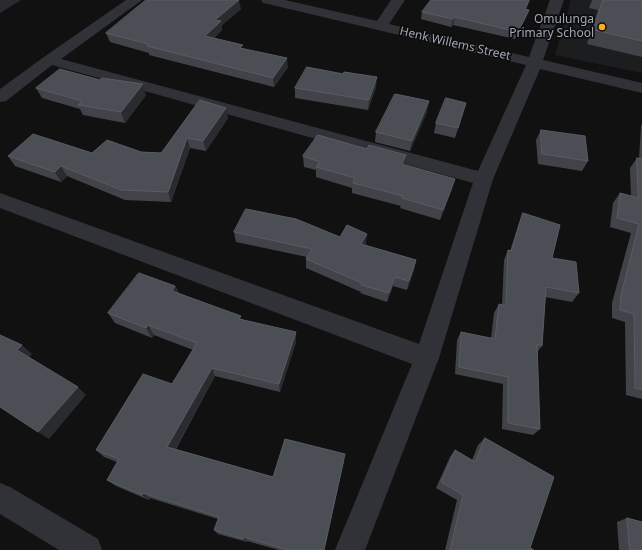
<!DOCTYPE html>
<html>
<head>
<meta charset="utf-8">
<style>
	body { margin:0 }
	canvas { display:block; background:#111112 }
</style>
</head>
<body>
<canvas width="642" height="550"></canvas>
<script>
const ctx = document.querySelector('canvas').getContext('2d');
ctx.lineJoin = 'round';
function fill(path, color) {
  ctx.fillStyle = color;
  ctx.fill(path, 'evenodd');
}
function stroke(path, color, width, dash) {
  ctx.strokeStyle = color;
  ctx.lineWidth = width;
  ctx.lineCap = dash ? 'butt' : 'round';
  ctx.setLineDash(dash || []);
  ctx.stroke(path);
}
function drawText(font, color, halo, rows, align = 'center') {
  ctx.font = font + ' "Noto Sans",sans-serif';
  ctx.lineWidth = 3.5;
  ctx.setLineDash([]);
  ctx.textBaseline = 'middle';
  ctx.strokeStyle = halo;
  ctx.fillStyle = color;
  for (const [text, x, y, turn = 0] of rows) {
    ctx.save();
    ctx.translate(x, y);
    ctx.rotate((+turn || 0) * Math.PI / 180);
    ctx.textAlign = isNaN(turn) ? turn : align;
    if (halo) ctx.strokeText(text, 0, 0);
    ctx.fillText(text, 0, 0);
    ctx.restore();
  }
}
fill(new Path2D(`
	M 571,0 L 642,0 L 642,73 L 555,55 Z`), '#1c1d1f');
fill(new Path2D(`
	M 126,0 L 142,0 L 61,59 L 478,171 L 526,65 L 268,4 L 263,3 L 261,0 L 285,0 L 377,21 L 391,0 L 405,0 L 389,24 L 529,57 L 550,0 L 564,0 L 543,60 L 642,83 L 642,93 L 540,69 L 493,179 L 439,358 L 365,550 L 335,550 L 412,364 L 0,208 L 0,193 L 419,344 L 473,183 L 52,65 L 6,101 L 0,102 L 0,89 L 44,57 Z
	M 0,483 L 10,487 L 98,539 L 102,550 L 59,550 L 0,514 Z`), '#313238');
fill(new Path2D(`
	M 530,0 L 526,9 L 526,17 L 515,39 L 453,25 L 451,27 L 421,19 L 422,12 Z
	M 592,0 L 642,0 L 642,57 L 587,44 L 598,10 L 589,8 Z
	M 241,9 L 222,25 L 222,30 L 214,38 L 244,49 L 288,67 L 274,87 L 149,55 L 149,53 L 110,42 L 106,33 Z
	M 376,87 L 368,110 L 295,98 L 295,88 Z
	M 36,88 L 146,95 L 125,123 L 83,115 L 80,109 L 42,98 Z
	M 200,100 L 228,118 L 206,151 L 190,148 L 171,202 L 125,200 L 67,176 L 61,182 L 15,166 L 8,156 L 141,152 L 161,153 Z
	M 466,103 L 455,138 L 434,133 L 436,123 Z
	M 427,112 L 410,151 L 375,142 L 376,132 Z
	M 642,124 L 642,399 L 626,395 L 625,322 L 612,318 L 612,303 L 631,233 L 610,227 L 613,203 L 620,193 L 631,196 L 630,168 L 637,158 L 639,159 L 641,126 Z
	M 541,130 L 588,161 L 582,171 L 538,164 L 536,140 Z
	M 303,156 L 405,165 L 452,189 L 440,220 L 400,208 L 401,206 L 352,193 L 352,188 L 316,177 L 316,170 L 304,167 Z
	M 523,213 L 552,258 L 579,293 L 572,302 L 545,297 L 542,346 L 537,352 L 540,429 L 533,435 L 502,429 L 503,384 L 455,374 L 457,340 L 461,332 L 491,338 L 494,313 L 499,304 L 502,305 L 504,260 L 508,250 L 510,251 L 519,223 Z
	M 234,232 L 340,237 L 366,243 L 365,245 L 416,260 L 414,270 L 407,290 L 393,286 L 387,302 L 360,293 L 361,292 L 306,268 L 306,259 L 307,257 L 236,242 Z
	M 175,286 L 179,293 L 296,342 L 280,392 L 215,376 L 176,449 L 273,477 L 344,461 L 324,550 L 279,550 L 247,541 L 247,542 L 218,534 L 214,530 L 218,519 L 150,498 L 149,500 L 116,486 L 107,480 L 117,462 L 104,457 L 96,450 L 172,384 L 193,350 L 154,335 L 152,338 L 115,323 L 108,313 Z
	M 485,438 L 530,548 L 534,550 L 445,550 L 457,500 L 436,488 L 450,457 L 455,450 L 472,460 L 478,445 Z
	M 627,518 L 642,550 L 619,550 L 617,522 Z`), '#414349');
fill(new Path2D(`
	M 1,0 L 21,0 L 0,13 L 0,1 Z
	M 239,0 L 241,9 L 222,25 L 222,30 L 207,46 L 205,36 L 215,20 Z
	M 529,0 L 530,0 L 522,16 L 525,9 Z
	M 529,10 L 526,17 L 515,39 L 518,32 Z
	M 455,17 L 453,25 L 451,27 L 453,19 Z
	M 287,58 L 288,67 L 274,87 L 273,78 Z
	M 377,77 L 376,87 L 368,110 L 369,100 Z
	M 143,84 L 146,95 L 125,123 L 121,112 Z
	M 429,101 L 427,112 L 410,151 L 412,141 Z
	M 226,108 L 228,118 L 206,151 L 203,141 Z
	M 187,138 L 190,148 L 171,202 L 168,192 Z
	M 406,155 L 404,165 L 402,164 Z
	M 61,166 L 67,176 L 61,182 L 55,172 Z
	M 455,179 L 452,189 L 440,220 L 443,210 Z
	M 367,234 L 366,243 L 360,253 L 361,244 Z
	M 416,260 L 414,270 L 407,290 L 409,281 Z
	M 395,277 L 393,286 L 387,302 L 389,293 Z
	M 175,286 L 180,297 L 172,291 Z
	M 148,325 L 154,335 L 152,338 L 146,328 Z
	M 296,332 L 296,342 L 280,392 L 279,384 Z
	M 22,345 L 32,354 L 28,359 L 17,350 Z
	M 212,368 L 215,376 L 173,453 L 167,447 Z
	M 78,387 L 86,395 L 49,439 L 38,432 Z
	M 143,493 L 150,498 L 149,500 L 142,495 Z
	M 244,537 L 247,541 L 247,542 L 243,539 Z`), '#2a2b2e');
const building = new Path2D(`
	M 146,0 L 239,0 L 215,20 L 221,21 L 205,36 L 243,45 L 240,48 L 287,58 L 273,78 L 147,46 L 148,44 L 106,33 Z
	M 431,0 L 529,0 L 525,9 L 529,10 L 518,32 L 455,17 L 453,19 L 422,12 Z
	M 603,0 L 642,0 L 642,41 L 594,30 Z
	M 307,67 L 343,74 L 344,72 L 377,77 L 369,100 L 295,88 Z
	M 60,69 L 100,80 L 102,78 L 143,84 L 121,112 L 78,105 L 82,101 L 36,88 Z
	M 395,94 L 429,101 L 412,141 L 376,132 Z
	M 446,98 L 466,103 L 458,128 L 436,123 Z
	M 200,100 L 226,108 L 203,141 L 187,138 L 168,192 L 121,190 L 61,166 L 55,172 L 8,156 L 33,134 L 92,153 L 107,140 L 141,152 L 161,153 Z
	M 541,130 L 585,136 L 588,161 L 542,154 Z
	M 318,135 L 367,149 L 369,145 L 406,155 L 402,164 L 455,179 L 443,210 L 402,198 L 403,196 L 353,183 L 355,178 L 316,167 L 320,162 L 303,156 Z
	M 637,158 L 642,159 L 642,390 L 635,388 L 634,314 L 620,310 L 621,295 L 639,224 L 617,218 L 620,193 L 638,198 Z
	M 246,209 L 296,219 L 340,237 L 347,225 L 367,234 L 361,244 L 416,260 L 409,281 L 395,277 L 389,293 L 361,285 L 362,283 L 306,259 L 312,249 L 234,232 Z
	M 523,213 L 560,225 L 552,258 L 576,262 L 579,293 L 546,287 L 542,346 L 537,344 L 540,429 L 508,423 L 508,377 L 459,367 L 461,332 L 495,339 L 499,304 L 506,306 L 508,250 L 511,251 Z
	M 139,273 L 175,286 L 172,291 L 241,316 L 239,319 L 296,332 L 279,384 L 212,368 L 167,447 L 273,477 L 285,439 L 345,454 L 324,550 L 288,550 L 244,537 L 243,539 L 214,530 L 219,517 L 143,493 L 142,495 L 107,480 L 119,459 L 96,450 L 143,374 L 172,384 L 197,343 L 148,325 L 146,328 L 108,313 Z
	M 0,335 L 22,345 L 17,350 L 78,387 L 38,432 L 0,407 Z
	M 485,438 L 554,477 L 530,548 L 534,550 L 450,550 L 463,495 L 441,482 L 455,450 L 475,462 Z
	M 627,518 L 642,522 L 642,550 L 630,550 Z`);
fill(building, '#4b4e55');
stroke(building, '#595c64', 1);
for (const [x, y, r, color] of [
	[602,27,4,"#ffaf1c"]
]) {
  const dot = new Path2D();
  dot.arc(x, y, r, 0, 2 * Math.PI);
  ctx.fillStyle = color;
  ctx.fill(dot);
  stroke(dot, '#0c0c0d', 1.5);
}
drawText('12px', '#a0a7b5', '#0c0c0d', [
	["Omulunga",594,20],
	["Primary School",594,34]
], 'right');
drawText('12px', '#a0a7b5', '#0c0c0d', [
	["Henk Willems Street",455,44,13]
]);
</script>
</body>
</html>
